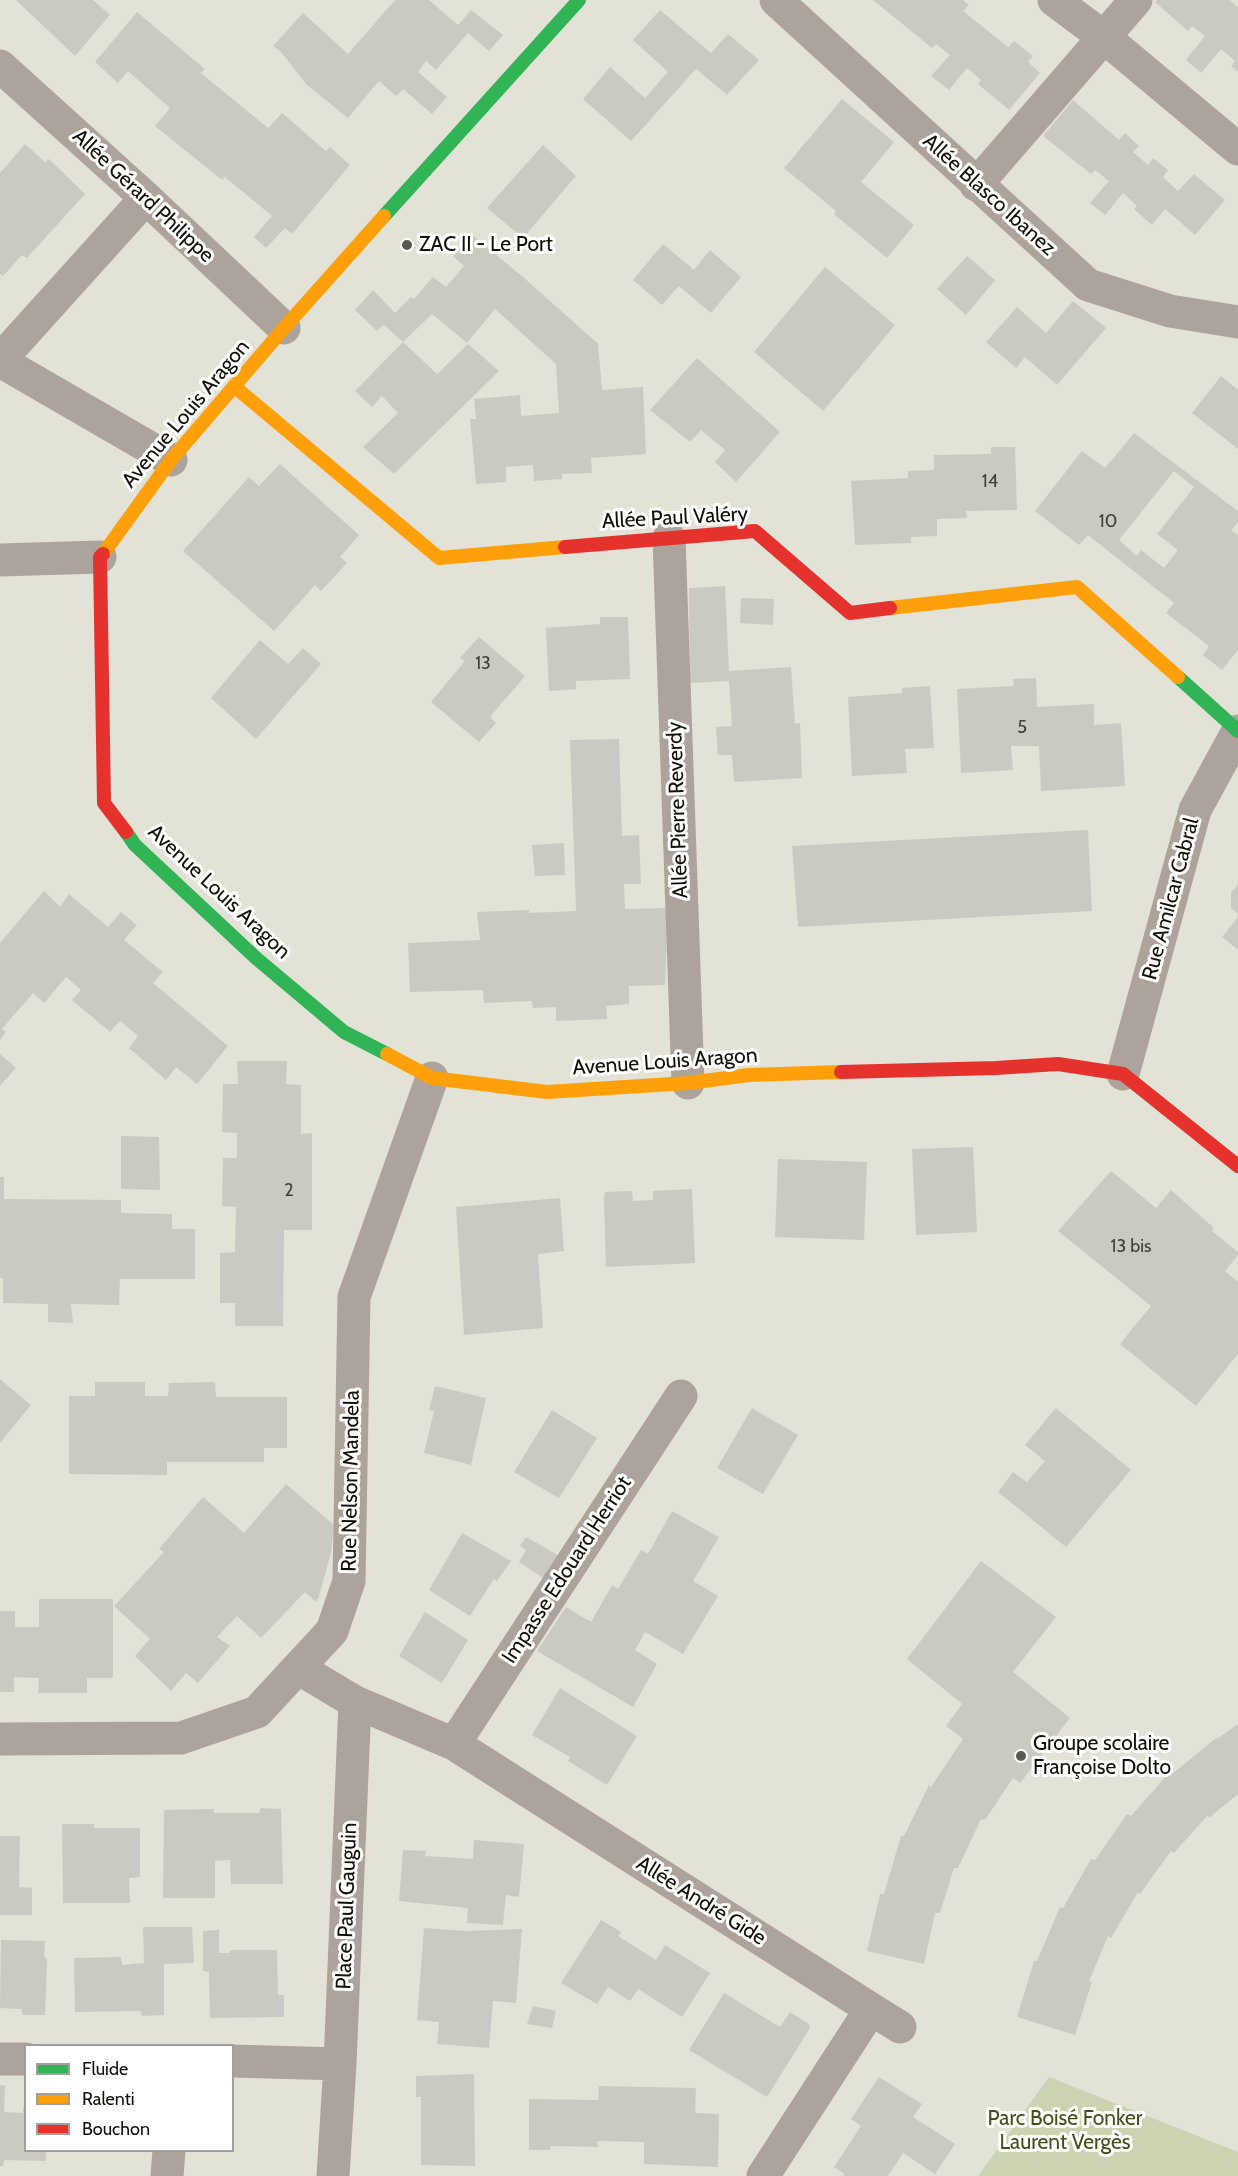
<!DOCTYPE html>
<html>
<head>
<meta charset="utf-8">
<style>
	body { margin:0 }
	#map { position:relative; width:1238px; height:2176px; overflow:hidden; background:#e3e2d7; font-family:Cabin,sans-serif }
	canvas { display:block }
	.legend { position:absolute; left:24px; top:2044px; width:210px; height:108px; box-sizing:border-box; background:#fff; border:2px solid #9f9f9c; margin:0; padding:8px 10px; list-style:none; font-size:18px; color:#100f08 }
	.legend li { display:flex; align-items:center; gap:12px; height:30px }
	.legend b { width:30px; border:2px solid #9f9f9c }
</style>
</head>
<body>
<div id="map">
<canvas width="1238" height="2176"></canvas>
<ul class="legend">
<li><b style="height:8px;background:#30b455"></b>Fluide</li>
<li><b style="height:8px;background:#ff9f0a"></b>Ralenti</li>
<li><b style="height:8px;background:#e5322d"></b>Bouchon</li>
</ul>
</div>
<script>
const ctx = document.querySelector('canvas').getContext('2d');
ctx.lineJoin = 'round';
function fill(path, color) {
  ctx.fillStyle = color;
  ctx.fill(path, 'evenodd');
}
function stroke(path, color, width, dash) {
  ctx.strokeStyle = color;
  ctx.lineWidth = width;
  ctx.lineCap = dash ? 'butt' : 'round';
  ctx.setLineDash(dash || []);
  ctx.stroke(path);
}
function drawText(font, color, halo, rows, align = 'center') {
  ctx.font = font + ' Cabin,sans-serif';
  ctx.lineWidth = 6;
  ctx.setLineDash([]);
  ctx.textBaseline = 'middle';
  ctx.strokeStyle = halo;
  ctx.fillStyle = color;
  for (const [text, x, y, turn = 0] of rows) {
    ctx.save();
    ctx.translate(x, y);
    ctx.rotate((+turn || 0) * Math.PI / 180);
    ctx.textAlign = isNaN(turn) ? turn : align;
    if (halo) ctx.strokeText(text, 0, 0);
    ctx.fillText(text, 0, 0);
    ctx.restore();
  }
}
fill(new Path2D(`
	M 1049,2077 L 1238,2152 L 1238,2176 L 978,2176 Z`), '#ccd3b0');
fill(new Path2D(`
	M 16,0 L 93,0 L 110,15 L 75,56 Z
	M 395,0 L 429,0 L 458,25 L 471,10 L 503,35 L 489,51 L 468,33 L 436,70 L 426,61 L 418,72 L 447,97 L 432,114 L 403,89 L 396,96 L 379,81 L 348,118 L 307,85 L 281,52 L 273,46 L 303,13 L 348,54 Z
	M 873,0 L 963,0 L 969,5 L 963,11 L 1008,47 L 1014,41 L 1033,56 L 1028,62 L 1040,73 L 1009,110 L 978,84 L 981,80 L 967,68 L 949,90 L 931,76 L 950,55 L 936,44 L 932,48 Z
	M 1157,0 L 1230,0 L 1238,7 L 1238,72 L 1231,66 L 1235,61 L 1221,49 L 1201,73 L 1186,60 L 1205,36 L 1192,26 L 1188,31 L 1155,2 Z
	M 660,10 L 711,53 L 728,34 L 759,60 L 727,95 L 696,69 L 631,141 L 583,99 L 610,67 L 645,98 L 668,72 L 633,40 Z
	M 137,12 L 205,69 L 201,73 L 268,128 L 282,113 L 326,151 L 330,147 L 350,165 L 292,234 L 285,228 L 266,248 L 254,237 L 272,216 L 225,177 L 222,180 L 155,126 L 170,108 L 138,80 L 128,71 L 118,83 L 95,62 Z
	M 842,99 L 894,142 L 861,182 L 914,225 L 887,258 L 834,214 L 836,211 L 784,168 Z
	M 1073,100 L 1119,140 L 1125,133 L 1139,146 L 1133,152 L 1148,165 L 1153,158 L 1168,170 L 1163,177 L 1178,191 L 1194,174 L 1225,200 L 1195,235 L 1165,209 L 1152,225 L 1134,209 L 1137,206 L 1123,193 L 1105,215 L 1090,203 L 1109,181 L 1095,170 L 1091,174 L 1043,136 Z
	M 25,144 L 45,162 L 49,159 L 85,194 L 27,258 L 22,255 L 3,276 L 0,274 L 0,173 Z
	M 543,145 L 576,176 L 523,238 L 487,208 Z
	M 471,234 L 523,277 L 596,342 L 598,343 L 602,390 L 643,387 L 646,454 L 591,458 L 592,473 L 562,474 L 562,479 L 534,481 L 533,465 L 506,467 L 506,482 L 476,484 L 470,419 L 476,419 L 474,399 L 520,395 L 521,416 L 559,413 L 556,364 L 495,309 L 467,343 L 432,314 L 403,342 L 384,325 L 377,331 L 355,310 L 373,290 L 395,313 L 411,297 L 414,299 L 433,277 L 446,287 L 464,266 L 453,256 Z
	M 663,244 L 694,270 L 710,250 L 741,277 L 711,313 L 679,286 L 662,305 L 633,280 Z
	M 967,256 L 995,280 L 966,315 L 937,289 Z
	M 825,267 L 895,325 L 823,411 L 754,352 Z
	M 1073,301 L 1106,328 L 1057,385 L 1025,357 L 1016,368 L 986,342 L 1017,307 L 1046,333 Z
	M 403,342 L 437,374 L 468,344 L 499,371 L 394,474 L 363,447 L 398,413 L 382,396 L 372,407 L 355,391 Z
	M 697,358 L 780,432 L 736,482 L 715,462 L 725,450 L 701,430 L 690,442 L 650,410 Z
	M 1221,376 L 1238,390 L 1238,449 L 1192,413 Z
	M 1134,433 L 1238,511 L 1238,522 L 1231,530 L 1238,535 L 1238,650 L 1222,670 L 1203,655 L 1209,646 L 1166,613 L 1174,603 L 1088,535 L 1079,545 L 1035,511 L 1082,451 L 1105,468 ZM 1174,471 L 1194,487 L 1157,534 L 1178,550 L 1164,568 L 1141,550 L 1137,556 L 1119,540 Z
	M 991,447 L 1015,447 L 1017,510 L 966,511 L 967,518 L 937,519 L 937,536 L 911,537 L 911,543 L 855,545 L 851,481 L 908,478 L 908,471 L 934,470 L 934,455 L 991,454 Z
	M 280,464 L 359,535 L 340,557 L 347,563 L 321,591 L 315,585 L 274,631 L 183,551 L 249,477 L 259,486 Z
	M 725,586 L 729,671 L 791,667 L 795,724 L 800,723 L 802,778 L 734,782 L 732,755 L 718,755 L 716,727 L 732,726 L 729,681 L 690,683 L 689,588 Z
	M 741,598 L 774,599 L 773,625 L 740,623 Z
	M 600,617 L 628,617 L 630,679 L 576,681 L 576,689 L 549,691 L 546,628 L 600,624 Z
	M 479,637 L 525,676 L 490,717 L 496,723 L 479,742 L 431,702 L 465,661 L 460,658 Z
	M 260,640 L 288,664 L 303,648 L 321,664 L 256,739 L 211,698 Z
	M 1036,678 L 1037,707 L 1094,704 L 1094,725 L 1121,723 L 1125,786 L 1041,791 L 1039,746 L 1011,746 L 1013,770 L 961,773 L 957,689 L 1014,686 L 1013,679 Z
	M 930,686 L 934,748 L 905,749 L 907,773 L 852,776 L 848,697 L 902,693 L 902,688 Z
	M 619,739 L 622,836 L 639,835 L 641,884 L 624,884 L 625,909 L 668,908 L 665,985 L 629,986 L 629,1004 L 606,1006 L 607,1019 L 556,1021 L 556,1007 L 533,1008 L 532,1001 L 484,1003 L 483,990 L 410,992 L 408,943 L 480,940 L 477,912 L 529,910 L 529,913 L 576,911 L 570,740 Z
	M 1088,830 L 1092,911 L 798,927 L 792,846 Z
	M 564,843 L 565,875 L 535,876 L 532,845 Z
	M 1238,884 L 1238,914 L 1231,908 L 1231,893 Z
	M 44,891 L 60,907 L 69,894 L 108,927 L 121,912 L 137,925 L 124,940 L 163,972 L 153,983 L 228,1046 L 197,1084 L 176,1067 L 166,1080 L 129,1048 L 138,1036 L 120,1021 L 110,1032 L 72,1000 L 81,990 L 66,977 L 44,1003 L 33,993 L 2,1029 L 6,1032 L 0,1040 L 0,943 Z
	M 1238,917 L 1238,950 L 1222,937 Z
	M 0,1054 L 16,1068 L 0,1086 Z
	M 237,1061 L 287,1061 L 286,1084 L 301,1085 L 301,1134 L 312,1133 L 312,1230 L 284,1230 L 283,1326 L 235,1326 L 235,1303 L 220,1303 L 220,1253 L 235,1252 L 236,1207 L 222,1206 L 223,1158 L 237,1158 L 237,1133 L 222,1132 L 223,1084 L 238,1084 Z
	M 121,1136 L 159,1137 L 160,1190 L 121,1189 Z
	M 973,1147 L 977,1232 L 916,1235 L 912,1149 Z
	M 778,1159 L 867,1162 L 864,1240 L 775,1237 Z
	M 1111,1171 L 1156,1208 L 1171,1190 L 1214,1228 L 1212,1231 L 1238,1252 L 1238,1255 L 1225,1271 L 1238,1282 L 1238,1354 L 1196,1406 L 1120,1344 L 1151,1306 L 1058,1231 Z
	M 0,1177 L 4,1177 L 4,1199 L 121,1200 L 121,1213 L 172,1214 L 172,1229 L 195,1229 L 195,1279 L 120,1279 L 119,1305 L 71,1304 L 73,1323 L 48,1322 L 48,1304 L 3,1303 L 3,1278 L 0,1278 Z
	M 692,1189 L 695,1263 L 606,1267 L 604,1199 L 605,1192 L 632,1191 L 633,1201 L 653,1200 L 653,1191 Z
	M 560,1198 L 564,1251 L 538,1254 L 543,1328 L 464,1335 L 456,1207 Z
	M 0,1379 L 31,1405 L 0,1443 Z
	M 95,1382 L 145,1382 L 145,1396 L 168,1396 L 169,1383 L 215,1382 L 216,1397 L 287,1397 L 287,1448 L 264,1448 L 264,1462 L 167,1462 L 167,1475 L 69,1474 L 69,1396 L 95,1396 Z
	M 435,1386 L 486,1398 L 471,1465 L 424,1453 L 434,1411 L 429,1410 Z
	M 752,1408 L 798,1435 L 763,1494 L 717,1468 Z
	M 1056,1408 L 1131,1470 L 1066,1547 L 998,1492 L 1013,1472 L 1027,1482 L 1045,1461 L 1025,1445 Z
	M 552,1410 L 597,1438 L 559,1498 L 514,1472 Z
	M 286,1484 L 334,1525 L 331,1553 L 319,1596 L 316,1602 L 305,1592 L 261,1638 L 237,1616 L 217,1637 L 230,1646 L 198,1683 L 186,1673 L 171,1691 L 135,1656 L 150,1639 L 114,1606 L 164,1552 L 159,1549 L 203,1497 L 244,1533 Z
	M 672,1511 L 719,1537 L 693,1581 L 718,1596 L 683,1654 L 645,1632 L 635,1650 L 657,1664 L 633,1707 L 537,1651 L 566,1607 L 591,1622 L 612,1585 L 618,1589 L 641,1550 L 648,1554 Z
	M 462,1533 L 511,1561 L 497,1581 L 494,1579 L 470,1616 L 429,1590 Z
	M 526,1537 L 558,1555 L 543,1578 L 519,1562 L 526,1550 L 520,1546 Z
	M 981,1561 L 1056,1617 L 1013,1672 L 1070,1718 L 1020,1783 L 1013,1778 L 985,1820 L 981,1819 L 958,1868 L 954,1868 L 940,1913 L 935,1913 L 924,1964 L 867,1951 L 880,1894 L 884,1894 L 901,1836 L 904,1836 L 929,1785 L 931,1787 L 963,1739 L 946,1726 L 962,1704 L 907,1659 Z
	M 39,1599 L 113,1599 L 113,1678 L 87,1678 L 87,1693 L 38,1693 L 39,1678 L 14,1677 L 14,1692 L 0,1692 L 0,1611 L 15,1611 L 15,1627 L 39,1627 Z
	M 425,1612 L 468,1640 L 442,1683 L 399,1656 Z
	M 560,1688 L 637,1736 L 607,1785 L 568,1761 L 570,1757 L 532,1735 Z
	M 1238,1724 L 1238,1794 L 1210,1817 L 1207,1816 L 1174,1853 L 1171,1851 L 1140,1894 L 1138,1892 L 1111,1938 L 1108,1936 L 1089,1981 L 1092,1982 L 1075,2035 L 1017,2017 L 1034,1961 L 1037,1961 L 1060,1907 L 1063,1908 L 1091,1859 L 1095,1860 L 1127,1814 L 1131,1816 L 1169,1773 L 1172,1774 L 1216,1738 L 1217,1739 Z
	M 261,1808 L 281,1809 L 283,1884 L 231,1884 L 230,1860 L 215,1861 L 215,1898 L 163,1898 L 164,1810 L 214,1809 L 214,1813 L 259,1813 Z
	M 62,1824 L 94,1824 L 94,1828 L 140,1828 L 140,1877 L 129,1878 L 130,1903 L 63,1903 Z
	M 0,1836 L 20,1836 L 19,1887 L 32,1888 L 32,1915 L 0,1915 Z
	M 474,1840 L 524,1844 L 519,1897 L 506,1895 L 503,1925 L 467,1923 L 468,1908 L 399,1901 L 403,1850 L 426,1851 L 425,1856 L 473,1859 Z
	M 601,1920 L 621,1932 L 618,1936 L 656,1960 L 665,1945 L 710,1973 L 682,2017 L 638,1989 L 630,2001 L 608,1987 L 597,2004 L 561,1983 Z
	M 143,1927 L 192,1927 L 194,1963 L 164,1964 L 164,2015 L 142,2016 L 140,2011 L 75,2012 L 74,1958 L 121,1957 L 122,1965 L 144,1963 Z
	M 424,1928 L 466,1931 L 522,1929 L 516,2003 L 493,2001 L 489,2048 L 437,2044 L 439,2022 L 417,2020 Z
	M 219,1930 L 219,1953 L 229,1953 L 231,1950 L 277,1950 L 278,1995 L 284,1995 L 284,2017 L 210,2018 L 209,1972 L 203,1971 L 203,1931 Z
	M 1,1940 L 45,1941 L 44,1956 L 47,1960 L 45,2015 L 23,2015 L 21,2009 L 0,2008 Z
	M 724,1993 L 780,2027 L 790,2012 L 809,2024 L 810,2028 L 767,2097 L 689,2050 Z
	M 533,2006 L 556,2011 L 552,2028 L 527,2024 Z
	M 474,2074 L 475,2166 L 421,2165 L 421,2097 L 416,2097 L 416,2076 Z
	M 879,2077 L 922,2104 L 913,2117 L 955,2144 L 935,2174 L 903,2153 L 888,2176 L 843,2176 L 845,2174 L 834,2167 L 861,2126 L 851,2119 Z
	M 0,2085 L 5,2086 L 4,2112 L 23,2113 L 23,2107 L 26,2107 L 26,2151 L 46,2151 L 46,2161 L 4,2160 L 3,2166 L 0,2166 Z
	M 599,2086 L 696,2088 L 695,2113 L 719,2114 L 718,2167 L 644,2164 L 644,2142 L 597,2141 L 598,2147 L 551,2146 L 550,2150 L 529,2150 L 529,2099 L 598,2100 Z`), '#cbcac2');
stroke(new Path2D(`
	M 776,0 L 1088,285 L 1170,311 L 1238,322
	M 1054,0 L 1105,38 L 1238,149
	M 0,66 L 146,198 L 284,328
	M 976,185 L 1136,0
	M 0,360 L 146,198
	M 0,361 L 171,460
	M 669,538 L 688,1083
	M 0,560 L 100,557
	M 1123,1074 L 1195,810 L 1238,731
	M 298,1668 L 355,1702 L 340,2064 L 333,2176
	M 355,1702 L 454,1744 L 871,2009 L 763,2176
	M 0,1739 L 181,1738 L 257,1712 L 332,1631 L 349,1581 L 354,1297 L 432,1078
	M 454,1744 L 681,1396
	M 871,2009 L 900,2027
	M 0,2059 L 26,2059
	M 232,2061 L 340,2064
	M 167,2176 L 169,2150`), '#aca39c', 33);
stroke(new Path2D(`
	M 384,216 L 579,0
	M 1178,677 L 1238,731
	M 126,832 L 135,845 L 256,958 L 344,1032 L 387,1054`), '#30b455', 14);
stroke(new Path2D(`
	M 235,387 L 439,558 L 565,547
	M 103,554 L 171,460 L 284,328 L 384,216
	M 890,608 L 1077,587 L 1178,677
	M 387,1054 L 432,1078 L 547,1092 L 688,1083 L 749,1075 L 841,1072`), '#ff9f0a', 14);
stroke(new Path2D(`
	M 565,547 L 755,531 L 850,613 L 890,608
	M 103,554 L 100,557 L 104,803 L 126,832
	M 841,1072 L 996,1068 L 1058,1064 L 1123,1074 L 1238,1166`), '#e5322d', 14);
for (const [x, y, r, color] of [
	[407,245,6,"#5a5950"],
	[1021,1756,6,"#5a5950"]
]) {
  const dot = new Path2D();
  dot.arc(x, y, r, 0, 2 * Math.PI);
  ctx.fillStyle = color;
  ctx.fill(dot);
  stroke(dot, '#fff', 2);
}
drawText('18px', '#3f3e36', null, [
	["14",990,482],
	["10",1108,522],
	["13",483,664],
	["5",1022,728],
	["2",289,1191],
	["13 bis",1131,1247]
]);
drawText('21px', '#100f08', '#fff', [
	["Allée Blasco Ibanez",989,195,42],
	["Allée Gérard Philippe",143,196,43],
	["Avenue Louis Aragon",186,414,-50],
	["Allée Paul Valéry",675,518,-3],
	["Allée Pierre Reverdy",678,810,-92],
	["Avenue Louis Aragon",219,892,43],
	["Rue Amilcar Cabral",1171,899,-75],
	["Avenue Louis Aragon",665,1062,-4],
	["Rue Nelson Mandela",351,1481,-89],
	["Impasse Edouard Herriot",567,1570,-57],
	["Allée André Gide",701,1901,32],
	["Place Paul Gauguin",347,1906,-88]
]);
drawText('21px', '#100f08', '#fff', [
	["ZAC II - Le Port",419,245],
	["Groupe scolaire",1033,1744],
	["Françoise Dolto",1033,1768]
], 'left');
drawText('21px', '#444e1a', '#fff', [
	["Parc Boisé Fonker",1065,2119],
	["Laurent Vergès",1065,2143]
]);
</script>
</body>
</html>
